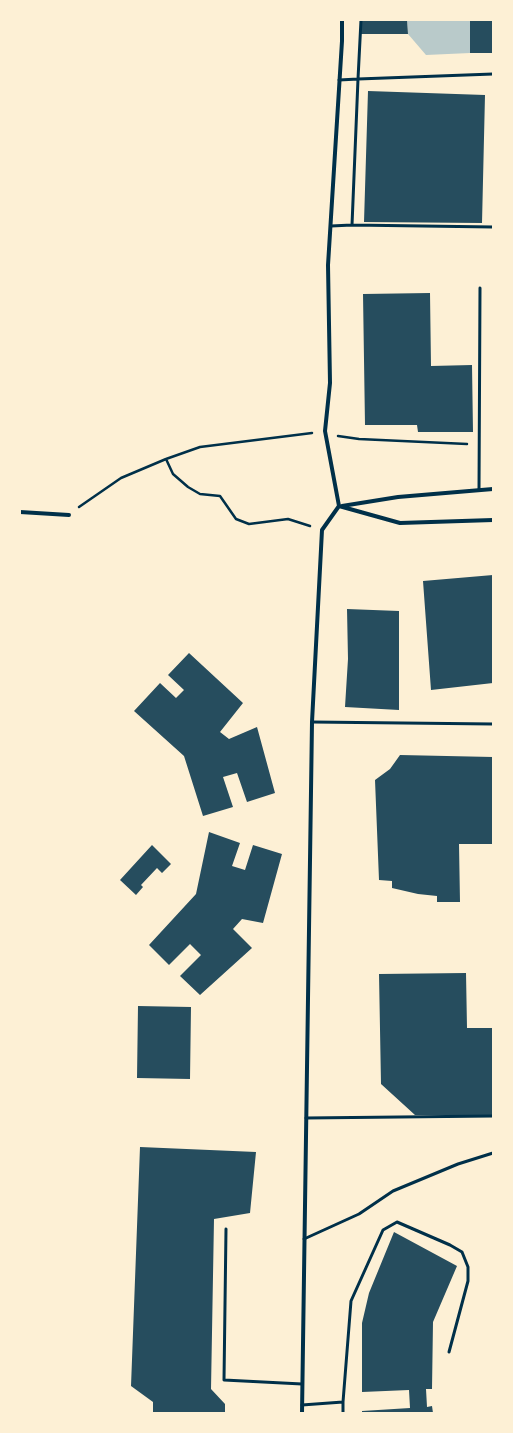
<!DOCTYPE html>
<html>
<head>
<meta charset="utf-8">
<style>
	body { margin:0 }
	#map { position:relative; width:513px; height:1433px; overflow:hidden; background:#fdf0d5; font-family:"Source Serif 4",serif }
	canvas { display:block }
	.frame { position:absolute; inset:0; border:21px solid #fdf0d5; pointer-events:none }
</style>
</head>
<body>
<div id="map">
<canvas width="513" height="1433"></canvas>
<div class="frame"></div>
</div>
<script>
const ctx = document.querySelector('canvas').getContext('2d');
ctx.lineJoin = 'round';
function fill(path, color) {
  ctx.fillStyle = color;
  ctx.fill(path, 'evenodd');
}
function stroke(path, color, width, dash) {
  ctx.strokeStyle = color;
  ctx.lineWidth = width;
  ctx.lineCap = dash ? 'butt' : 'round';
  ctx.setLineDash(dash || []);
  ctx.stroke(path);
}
fill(new Path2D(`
	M 407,20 L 470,20 L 470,53 L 426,55 L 408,34 Z`), '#b9caca');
fill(new Path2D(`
	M 362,20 L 407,20 L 408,34 L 361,34 Z
	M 470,20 L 493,20 L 493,53 L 470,53 Z
	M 368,91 L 485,95 L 482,223 L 364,222 Z
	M 430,293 L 431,366 L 472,365 L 473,432 L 418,432 L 417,425 L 365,425 L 363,294 Z
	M 493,575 L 493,683 L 431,690 L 423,581 Z
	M 347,609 L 399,611 L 399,710 L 345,707 L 348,659 Z
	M 189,653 L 243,703 L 220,732 L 229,739 L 257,727 L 275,793 L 247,802 L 237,773 L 223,777 L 233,807 L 203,816 L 184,756 L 134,711 L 160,683 L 176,698 L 184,690 L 168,675 Z
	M 400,755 L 493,757 L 493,844 L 459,844 L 460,902 L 437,902 L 437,896 L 418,894 L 392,888 L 392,881 L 379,880 L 375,780 L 390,769 Z
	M 209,832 L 240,843 L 232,866 L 245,870 L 253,845 L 282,854 L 263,923 L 242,919 L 233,929 L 252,948 L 200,995 L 180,976 L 201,955 L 190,944 L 169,965 L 149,945 L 196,894 Z
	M 152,845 L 171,864 L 162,873 L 157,868 L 141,885 L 143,887 L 136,895 L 120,880 Z
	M 466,973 L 467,1028 L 493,1028 L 493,1115 L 415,1115 L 381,1084 L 379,974 Z
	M 138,1006 L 191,1007 L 190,1079 L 137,1078 Z
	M 140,1147 L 256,1152 L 250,1213 L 214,1219 L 211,1389 L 225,1404 L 225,1413 L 153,1413 L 153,1402 L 131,1386 Z
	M 394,1232 L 457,1266 L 433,1322 L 432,1389 L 426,1389 L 427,1407 L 432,1406 L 433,1413 L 362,1413 L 362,1411 L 410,1408 L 409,1390 L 362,1392 L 362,1323 L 369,1293 Z`), '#264d5e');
stroke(new Path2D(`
	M 338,436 L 359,439 L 467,444
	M 166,459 L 173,474 L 188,487 L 200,494 L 220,496 L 236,519 L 249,524 L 288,519 L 310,526
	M 79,507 L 121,478 L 166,459 L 200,447 L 312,433`), '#003049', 2.5);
stroke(new Path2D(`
	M 493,74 L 358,79 L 352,225 L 493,227
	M 339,80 L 358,79 L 361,20
	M 331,226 L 352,225
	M 479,490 L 480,288
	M 312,722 L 493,724
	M 306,1118 L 493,1116
	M 226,1229 L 224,1380 L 302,1384
	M 304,1239 L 359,1214 L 393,1191 L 458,1164 L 493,1153
	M 302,1405 L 343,1402
	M 343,1413 L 343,1402 L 351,1301 L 383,1230 L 397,1222 L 450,1245 L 462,1252 L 468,1267 L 468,1281 L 449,1352`), '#003049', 3);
stroke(new Path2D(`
	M 339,506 L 400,523 L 493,520
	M 342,506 L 398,497 L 493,489
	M 20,512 L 69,515
	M 302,1413 L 312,722 L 322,530 L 339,506 L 325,431 L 330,383 L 328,265 L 342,41 L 342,20`), '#003049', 4);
</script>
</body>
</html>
